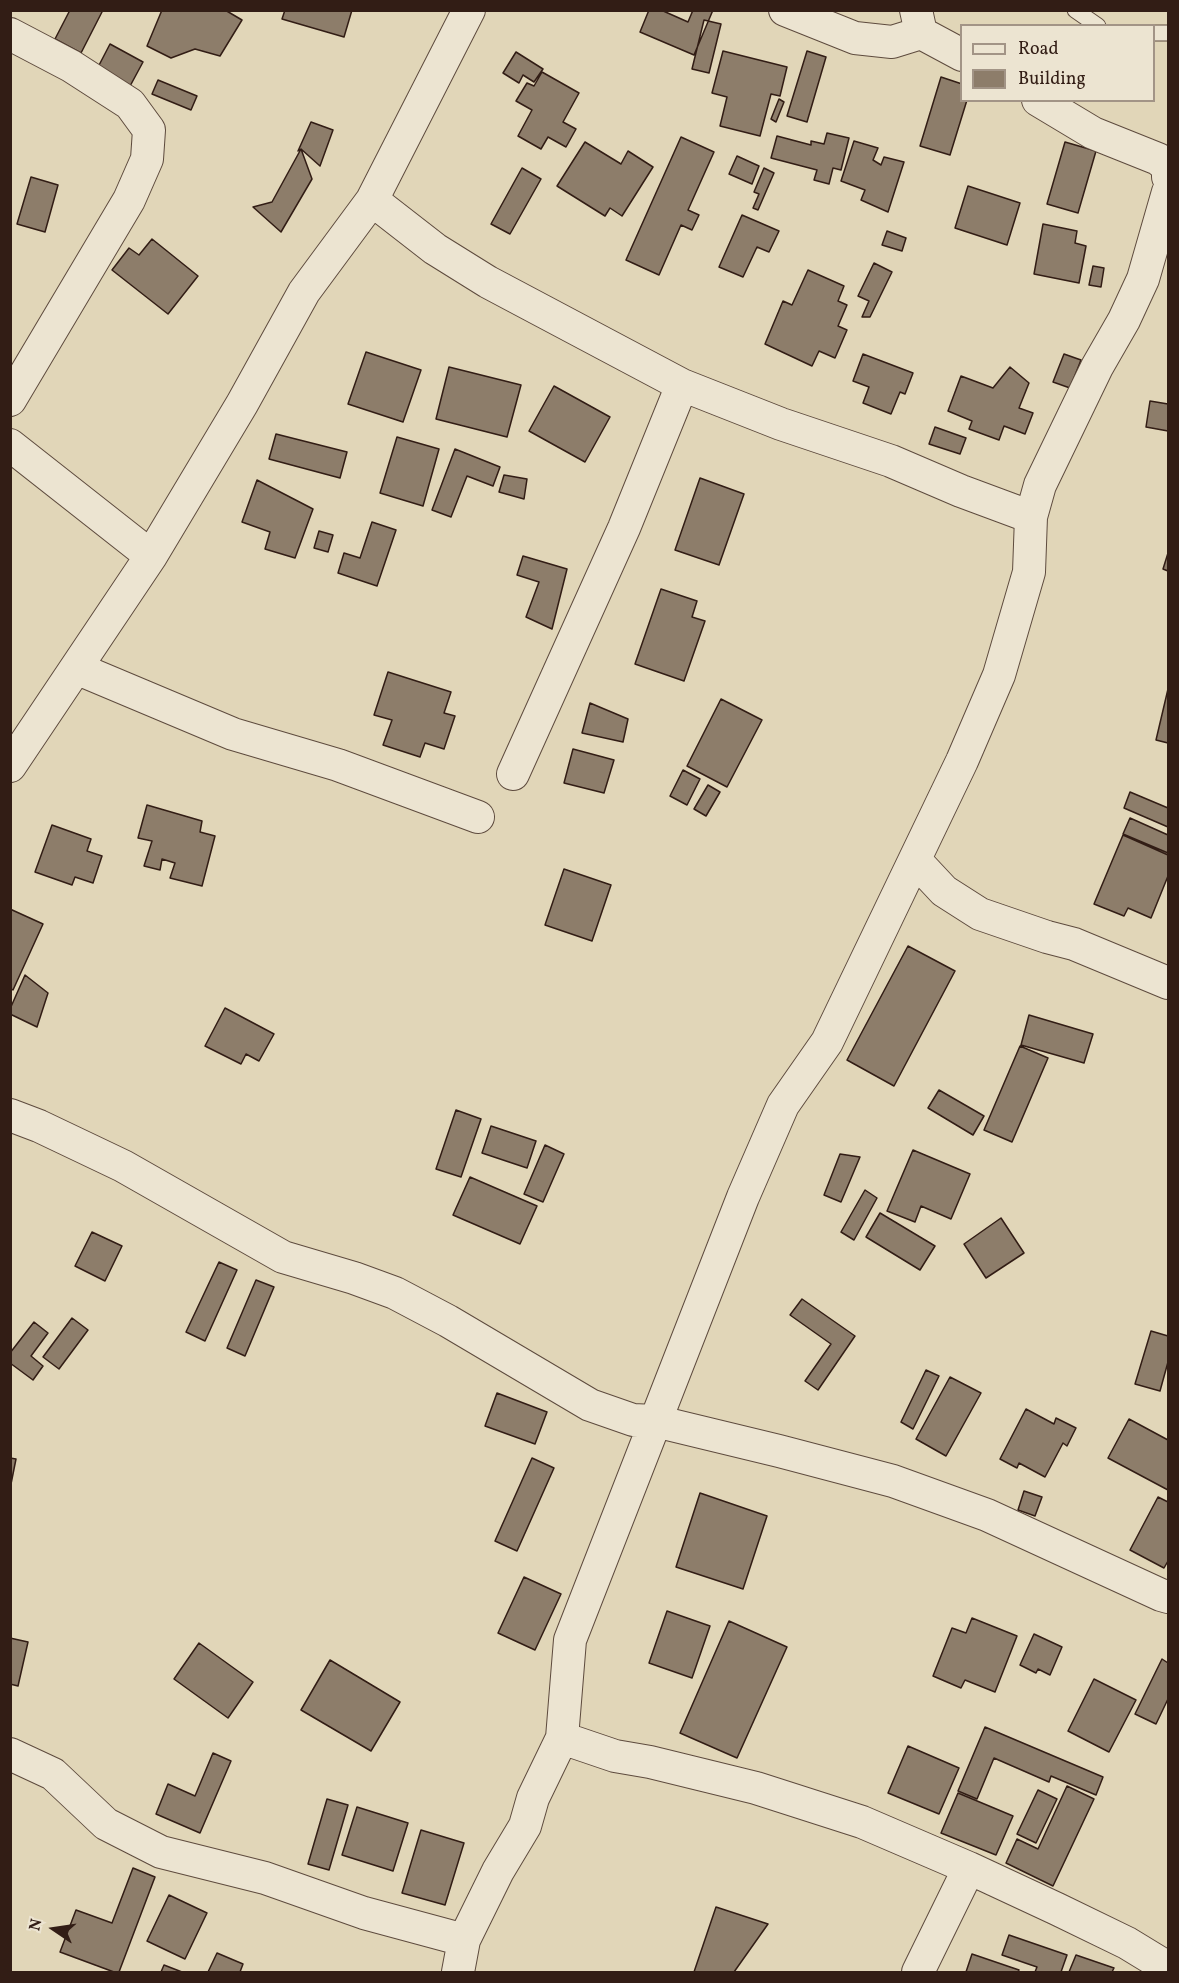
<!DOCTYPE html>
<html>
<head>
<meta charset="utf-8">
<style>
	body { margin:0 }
	#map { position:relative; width:1179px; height:1983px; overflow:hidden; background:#e1d6b8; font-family:Vollkorn,serif }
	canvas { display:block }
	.frame { position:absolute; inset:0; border:12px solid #321d15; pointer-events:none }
	.legend { position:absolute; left:960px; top:24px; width:195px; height:78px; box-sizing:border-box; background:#ece4d1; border:2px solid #a29486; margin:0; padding:8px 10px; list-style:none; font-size:18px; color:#321d15 }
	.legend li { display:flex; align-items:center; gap:12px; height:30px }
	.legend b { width:30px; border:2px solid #a29486 }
	.north { position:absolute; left:24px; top:1899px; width:60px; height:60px; -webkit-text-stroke:4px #ece4d1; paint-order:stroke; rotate:283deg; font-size:16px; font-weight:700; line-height:24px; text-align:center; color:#321d15 }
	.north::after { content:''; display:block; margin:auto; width:21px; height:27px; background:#321d15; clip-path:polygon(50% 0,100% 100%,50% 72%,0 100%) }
</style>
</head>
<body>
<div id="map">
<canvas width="1179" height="1983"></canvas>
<div class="frame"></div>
<ul class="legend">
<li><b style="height:8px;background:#ece4d1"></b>Road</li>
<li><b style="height:16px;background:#8d7d6a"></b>Building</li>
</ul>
<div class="north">N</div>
</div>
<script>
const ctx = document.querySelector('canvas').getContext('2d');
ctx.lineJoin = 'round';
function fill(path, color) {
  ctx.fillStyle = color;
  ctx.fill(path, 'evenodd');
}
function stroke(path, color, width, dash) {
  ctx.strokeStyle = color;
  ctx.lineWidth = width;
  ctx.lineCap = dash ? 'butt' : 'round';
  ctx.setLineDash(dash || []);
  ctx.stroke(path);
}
const building = new Path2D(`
	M 70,10 L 103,10 L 81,53 L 55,39 Z
	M 162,10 L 225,10 L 242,20 L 220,56 L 195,49 L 171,58 L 147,46 Z
	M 285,10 L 352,10 L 344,37 L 282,19 Z
	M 649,10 L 661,10 L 688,22 L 693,10 L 713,10 L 694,55 L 640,32 Z
	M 704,20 L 721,24 L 709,73 L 692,69 Z
	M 110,44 L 143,62 L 129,88 L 96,71 Z
	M 723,51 L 787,67 L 780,96 L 771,94 L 760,136 L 720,126 L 727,97 L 712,93 Z
	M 807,51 L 826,57 L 807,122 L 787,116 Z
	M 516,52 L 543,69 L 534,82 L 523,75 L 519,83 L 503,73 Z
	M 542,72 L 579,93 L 563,122 L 576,129 L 566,147 L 548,137 L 541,149 L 518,136 L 532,110 L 516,101 L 527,83 L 534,86 Z
	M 941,77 L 962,84 L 962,100 L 967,100 L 950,155 L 920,146 Z
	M 158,80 L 197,96 L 191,110 L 152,94 Z
	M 779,99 L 784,102 L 776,122 L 771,119 Z
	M 311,122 L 333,130 L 320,166 L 301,149 L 298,151 Z
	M 827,133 L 849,138 L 841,170 L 833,168 L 829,184 L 814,180 L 817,170 L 771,158 L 777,136 L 811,145 L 811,141 L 824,144 Z
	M 681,137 L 714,152 L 688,210 L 699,215 L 692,230 L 681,225 L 659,275 L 626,260 Z
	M 854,141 L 878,148 L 873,160 L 881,165 L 884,157 L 904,162 L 888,212 L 861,200 L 865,190 L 841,181 Z
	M 585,142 L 621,164 L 628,151 L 653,167 L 622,216 L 610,208 L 605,216 L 557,186 Z
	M 1065,142 L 1096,151 L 1078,213 L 1047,204 Z
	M 301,149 L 312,179 L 281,232 L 253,207 L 272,202 Z
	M 737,156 L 759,166 L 752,184 L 729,174 Z
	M 522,168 L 541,179 L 510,234 L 491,224 Z
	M 764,168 L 774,173 L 758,210 L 753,208 L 759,194 L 754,192 Z
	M 31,177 L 58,185 L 45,232 L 17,224 Z
	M 968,186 L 1020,203 L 1007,245 L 955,228 Z
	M 742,215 L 779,231 L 769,252 L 757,247 L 743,277 L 719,267 Z
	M 1043,224 L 1077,231 L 1075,243 L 1086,246 L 1079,283 L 1034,274 Z
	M 887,231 L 906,238 L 902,251 L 882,245 Z
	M 152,239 L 198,276 L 168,314 L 112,270 L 129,248 L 139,255 Z
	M 874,263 L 892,272 L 870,317 L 862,317 L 869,301 L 858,296 Z
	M 1093,266 L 1104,268 L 1101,287 L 1089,285 Z
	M 808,270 L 844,286 L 838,301 L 847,305 L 838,326 L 847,330 L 835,358 L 819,351 L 812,366 L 765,344 L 783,301 L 792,305 Z
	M 366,352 L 421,370 L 403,422 L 348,404 Z
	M 863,354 L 913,373 L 905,394 L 900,392 L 891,414 L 863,403 L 869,387 L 853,381 Z
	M 1064,354 L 1081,360 L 1070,388 L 1053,382 Z
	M 449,367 L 521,385 L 507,437 L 436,419 Z
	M 1010,367 L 1029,383 L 1019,408 L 1033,413 L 1025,434 L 1004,426 L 999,440 L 969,429 L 972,421 L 948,411 L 961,376 L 993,388 Z
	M 554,386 L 610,417 L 585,462 L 529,431 Z
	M 1150,401 L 1168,404 L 1168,431 L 1146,427 Z
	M 935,427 L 966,438 L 960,454 L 929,444 Z
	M 276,434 L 347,452 L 340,478 L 269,459 Z
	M 397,437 L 439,449 L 423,506 L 380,493 Z
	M 455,449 L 500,467 L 493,486 L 467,476 L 451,517 L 432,510 Z
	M 504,475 L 527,479 L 524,499 L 499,492 Z
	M 700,478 L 744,494 L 719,565 L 675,550 Z
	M 257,480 L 313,509 L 295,558 L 265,549 L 270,532 L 242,522 Z
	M 372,522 L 396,530 L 377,586 L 338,573 L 344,553 L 360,558 Z
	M 319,531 L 333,535 L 328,552 L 314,548 Z
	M 1168,553 L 1168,571 L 1163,569 Z
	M 523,556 L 567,569 L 552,629 L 526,617 L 539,582 L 517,575 Z
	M 661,589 L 697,601 L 692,617 L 705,621 L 684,681 L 635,664 Z
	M 388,672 L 451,692 L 444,713 L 455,716 L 444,749 L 425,743 L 420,757 L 383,745 L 392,720 L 374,715 Z
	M 1168,689 L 1168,743 L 1156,740 Z
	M 721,699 L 762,720 L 727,787 L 687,766 Z
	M 590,703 L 628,719 L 623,742 L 582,733 Z
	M 573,749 L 614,760 L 604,793 L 564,783 Z
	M 683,770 L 700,779 L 687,805 L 670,796 Z
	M 708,785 L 720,792 L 706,816 L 694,809 Z
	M 1130,792 L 1168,808 L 1168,827 L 1124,808 Z
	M 147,805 L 202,821 L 200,832 L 215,836 L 202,886 L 170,878 L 175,863 L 162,859 L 160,870 L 144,866 L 152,841 L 138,838 Z
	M 1130,818 L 1168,835 L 1168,853 L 1123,834 Z
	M 52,825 L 91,839 L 87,851 L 102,856 L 93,883 L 75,877 L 72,885 L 35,872 Z
	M 1123,835 L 1168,855 L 1168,876 L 1151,918 L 1128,908 L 1124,916 L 1094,904 Z
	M 564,869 L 611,885 L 592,941 L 545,925 Z
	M 10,909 L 43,924 L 13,990 L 10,988 Z
	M 908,946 L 955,971 L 894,1086 L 847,1060 Z
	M 25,975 L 48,993 L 37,1027 L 10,1014 L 10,1009 Z
	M 225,1008 L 274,1034 L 259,1061 L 246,1054 L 241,1064 L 205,1046 Z
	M 1029,1015 L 1093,1034 L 1084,1063 L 1021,1045 Z
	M 1020,1046 L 1048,1058 L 1012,1142 L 984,1130 Z
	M 939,1090 L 984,1116 L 973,1135 L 928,1108 Z
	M 456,1110 L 481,1119 L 461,1177 L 436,1169 Z
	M 491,1126 L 536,1141 L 527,1168 L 482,1153 Z
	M 545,1145 L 564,1154 L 543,1202 L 524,1194 Z
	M 913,1150 L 970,1174 L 951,1219 L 921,1206 L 915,1222 L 887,1211 Z
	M 840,1154 L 860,1157 L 841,1202 L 824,1195 Z
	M 470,1177 L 537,1206 L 520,1244 L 453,1215 Z
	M 865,1190 L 877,1198 L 854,1240 L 841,1232 Z
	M 880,1213 L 935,1246 L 920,1270 L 866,1237 Z
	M 1001,1218 L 1024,1253 L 986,1278 L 964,1244 Z
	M 92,1232 L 122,1246 L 105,1281 L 75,1266 Z
	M 219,1262 L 237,1270 L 205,1341 L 186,1332 Z
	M 256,1280 L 274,1287 L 245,1356 L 227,1348 Z
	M 802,1299 L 855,1336 L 818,1390 L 805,1381 L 831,1344 L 790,1315 Z
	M 72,1318 L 88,1330 L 59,1369 L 43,1357 Z
	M 34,1322 L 48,1333 L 31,1356 L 43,1366 L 33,1380 L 10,1363 L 10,1353 Z
	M 1151,1331 L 1168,1336 L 1168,1362 L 1160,1391 L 1135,1384 Z
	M 926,1370 L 939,1376 L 913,1429 L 901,1422 Z
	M 950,1377 L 981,1393 L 946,1456 L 916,1439 Z
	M 497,1393 L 547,1412 L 535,1444 L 485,1426 Z
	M 1026,1409 L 1054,1424 L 1056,1418 L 1076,1428 L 1067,1446 L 1063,1443 L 1045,1477 L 1019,1463 L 1017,1468 L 1000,1459 Z
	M 1129,1419 L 1168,1440 L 1168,1490 L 1108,1458 Z
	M 10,1458 L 16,1459 L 10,1489 Z
	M 532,1458 L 554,1468 L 517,1551 L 495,1541 Z
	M 1024,1491 L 1042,1497 L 1035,1516 L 1018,1510 Z
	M 700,1493 L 767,1516 L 743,1589 L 676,1567 Z
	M 1158,1497 L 1168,1502 L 1168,1561 L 1164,1568 L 1130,1550 Z
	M 524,1577 L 561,1594 L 535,1650 L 498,1633 Z
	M 667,1611 L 710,1626 L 692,1678 L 649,1663 Z
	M 972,1618 L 1017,1636 L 995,1692 L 965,1680 L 961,1688 L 933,1676 L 952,1628 L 966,1633 Z
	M 729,1621 L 787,1647 L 737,1758 L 680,1733 Z
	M 1034,1634 L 1062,1647 L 1050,1675 L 1038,1669 L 1036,1673 L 1020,1665 Z
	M 10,1638 L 28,1642 L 18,1686 L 10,1684 Z
	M 199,1643 L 253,1682 L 228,1718 L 174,1679 Z
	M 1162,1659 L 1168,1663 L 1168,1699 L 1156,1724 L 1135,1714 Z
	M 330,1660 L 400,1702 L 371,1751 L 301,1710 Z
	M 1094,1679 L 1136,1700 L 1109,1752 L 1068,1731 Z
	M 985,1727 L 1103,1777 L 1096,1795 L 1051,1776 L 1049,1782 L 994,1758 L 977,1799 L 958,1791 Z
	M 908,1746 L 959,1768 L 939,1814 L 888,1793 Z
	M 213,1753 L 231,1761 L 200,1833 L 156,1814 L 168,1784 L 195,1796 Z
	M 1067,1786 L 1094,1799 L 1053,1886 L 1006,1863 L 1017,1839 L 1038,1849 Z
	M 1038,1790 L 1057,1799 L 1036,1843 L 1017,1834 Z
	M 958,1793 L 1013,1816 L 996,1855 L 941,1833 Z
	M 327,1799 L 348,1805 L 329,1870 L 308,1864 Z
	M 357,1807 L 408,1823 L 393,1871 L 342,1855 Z
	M 421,1830 L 464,1843 L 445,1905 L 402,1893 Z
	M 133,1868 L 155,1877 L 119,1972 L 114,1972 L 60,1952 L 76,1910 L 112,1923 Z
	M 169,1895 L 207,1913 L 185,1959 L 147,1941 Z
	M 716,1907 L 768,1924 L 734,1972 L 694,1972 Z
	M 1009,1935 L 1067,1955 L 1061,1972 L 1035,1972 L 1037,1967 L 1002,1955 Z
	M 217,1953 L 243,1964 L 240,1972 L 208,1972 Z
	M 972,1954 L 1019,1970 L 1018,1972 L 966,1972 Z
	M 1076,1955 L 1114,1968 L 1112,1972 L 1069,1972 Z
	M 164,1965 L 182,1972 L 161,1972 Z`);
fill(building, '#8d7d6a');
stroke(building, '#321d15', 1.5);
const service = new Path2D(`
	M 1075,10 L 1098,26
	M 1154,33 L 1168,33`);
const minor = new Path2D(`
	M 785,10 L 855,38 L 892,42 L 921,33
	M 916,10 L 921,33 L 962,55
	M 10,34 L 71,66 L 130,104 L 149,130 L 147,159 L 129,200 L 10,400
	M 1038,100 L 1093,133 L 1158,159 L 1168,167 L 1168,177
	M 372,200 L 435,249 L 488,282 L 682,385 L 781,424 L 891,461 L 961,491 L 1031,517
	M 10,445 L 151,556
	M 76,668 L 233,734 L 338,765 L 478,817
	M 10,766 L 151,556 L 242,404 L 304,292 L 372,200 L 469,10
	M 513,774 L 624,528 L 682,385
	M 915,860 L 944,891 L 980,914 L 1047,937 L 1074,944 L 1168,983
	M 10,1115 L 39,1126 L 123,1166 L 283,1257 L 354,1278 L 395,1293 L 448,1321 L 590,1405 L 633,1420 L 655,1421 L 779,1451 L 893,1481 L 987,1515 L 1161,1595 L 1168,1597
	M 562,1738 L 570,1640 L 743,1197 L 783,1105 L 827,1042 L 962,761 L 999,675 L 1029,572 L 1031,517 L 1040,485 L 1097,367 L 1124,320 L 1143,279 L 1168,192
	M 10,1754 L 53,1774 L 106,1824 L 161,1852 L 265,1878 L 364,1913 L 464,1940
	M 458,1972 L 464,1940 L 498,1871 L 525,1826 L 533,1798 L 562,1738 L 615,1756 L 650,1762 L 756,1788 L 862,1822 L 969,1868 L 1057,1909 L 1127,1943 L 1168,1968
	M 918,1972 L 969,1868`);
stroke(service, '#5e4b3e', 17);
stroke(minor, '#5e4b3e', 34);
stroke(service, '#ece4d1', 15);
stroke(minor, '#ece4d1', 32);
</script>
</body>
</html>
